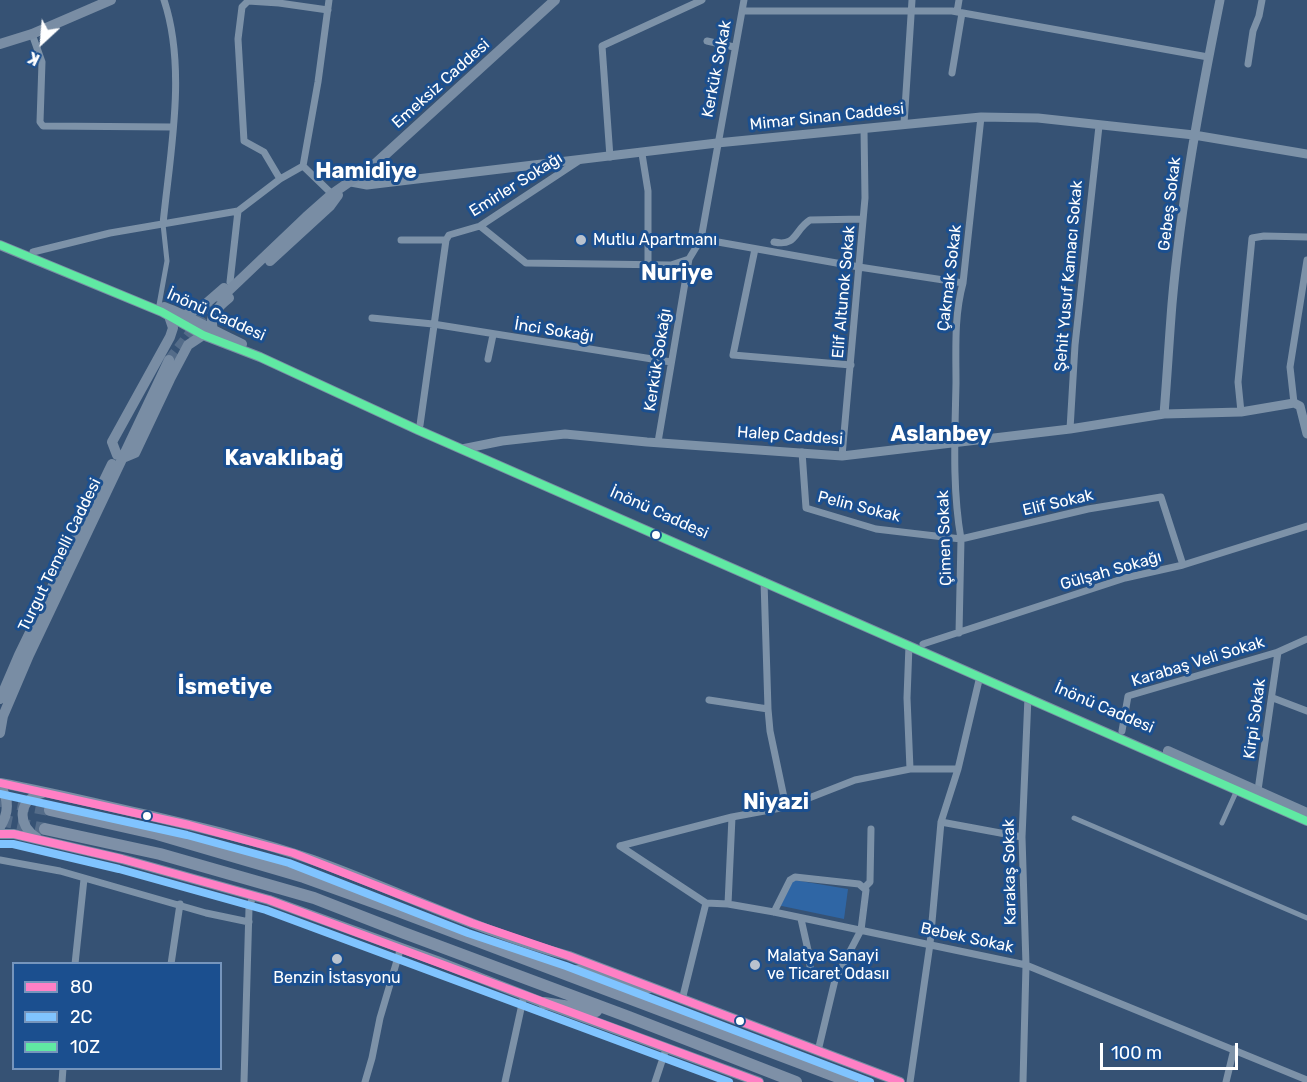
<!DOCTYPE html>
<html>
<head>
<meta charset="utf-8">
<style>
	body { margin:0 }
	#map { position:relative; width:1307px; height:1082px; overflow:hidden; background:#365274; font-family:Rubik,sans-serif }
	canvas { display:block }
	.legend { position:absolute; left:12px; top:962px; width:210px; height:108px; box-sizing:border-box; background:#1b4f8f; border:2px solid #7695bc; margin:0; padding:8px 10px; list-style:none; font-size:18px; color:#fff }
	.legend li { display:flex; align-items:center; gap:12px; height:30px }
	.legend b { width:30px; border:2px solid #7695bc }
	.north { position:absolute; left:12px; top:12px; width:60px; height:60px; -webkit-text-stroke:4px #1b4f8f; paint-order:stroke; rotate:206deg; font-size:16px; font-weight:700; line-height:24px; text-align:center; color:#fff }
	.north::after { content:''; display:block; margin:auto; width:21px; height:27px; background:#fff; clip-path:polygon(50% 0,100% 100%,50% 72%,0 100%) }
	.scale { position:absolute; left:1100px; top:1043px; width:138px; height:27px; box-sizing:border-box; border:3px solid #fff; border-top:0; padding-left:8px; font-size:18px; line-height:21px; white-space:nowrap; color:#fff; -webkit-text-stroke:4px #1b4f8f; paint-order:stroke }
</style>
</head>
<body>
<div id="map">
<canvas width="1307" height="1082"></canvas>
<ul class="legend">
<li><b style="height:8px;background:#ff80c5"></b>80</li>
<li><b style="height:8px;background:#80c4ff"></b>2C</li>
<li><b style="height:8px;background:#60e9a3"></b>10Z</li>
</ul>
<div class="north">K</div>
<div class="scale">100 m</div>
</div>
<script>
const ctx = document.querySelector('canvas').getContext('2d');
ctx.lineJoin = 'round';
function fill(path, color) {
  ctx.fillStyle = color;
  ctx.fill(path, 'evenodd');
}
function stroke(path, color, width, dash) {
  ctx.strokeStyle = color;
  ctx.lineWidth = width;
  ctx.lineCap = dash ? 'butt' : 'round';
  ctx.setLineDash(dash || []);
  ctx.stroke(path);
}
function drawText(font, color, halo, rows, align = 'center') {
  ctx.font = font + ' Rubik,sans-serif';
  ctx.lineWidth = 6;
  ctx.setLineDash([]);
  ctx.textBaseline = 'middle';
  ctx.strokeStyle = halo;
  ctx.fillStyle = color;
  for (const [text, x, y, turn = 0] of rows) {
    ctx.save();
    ctx.translate(x, y);
    ctx.rotate((+turn || 0) * Math.PI / 180);
    ctx.textAlign = isNaN(turn) ? turn : align;
    if (halo) ctx.strokeText(text, 0, 0);
    ctx.fillText(text, 0, 0);
    ctx.restore();
  }
}
fill(new Path2D(`
	M 788,879 L 848,889 L 844,919 L 777,905 Z`), '#2f66a5');
stroke(new Path2D(`
	M 169,360 L 211,306 L 221,298`), '#546c89', 10, [10, 5]);
stroke(new Path2D(`
	M 0,801 L 50,810
	M 0,820 L 45,829`), '#546c89', 12, [12, 6]);
stroke(new Path2D(`
	M 159,305 L 167,261 L 163,224
	M 1074,818 L 1307,918
	M 1222,823 L 1237,790`), '#7d92a8', 5);
stroke(new Path2D(`
	M 329,0 L 318,82 L 303,166 L 332,194
	M 742,11 L 952,11 L 1208,57
	M 957,12 L 959,0
	M 32,34 L 42,62 L 40,122 L 43,126 L 172,127
	M 707,41 L 734,47
	M 1248,64 L 1253,31 L 1259,16 L 1262,0
	M 952,73 L 962,13
	M 904,124 L 912,0
	M 642,154 L 648,191 L 648,264
	M 610,157 L 602,46 L 702,0
	M 280,179 L 264,152 L 244,141 L 238,39 L 242,7 L 248,1 L 279,3 L 328,10
	M 163,224 C 170,153 187,69 164,0
	M 480,226 L 526,263 L 671,265 L 689,259
	M 701,239 L 859,267 L 963,283
	M 401,240 L 446,240
	M 774,242 C 797,247 794,230 810,220 L 863,219
	M 755,249 L 733,355 L 851,365
	M 33,252 L 110,233 L 238,211 L 280,179 L 303,166
	M 230,282 L 238,211
	M 372,318 L 433,324 L 671,362
	M 488,359 L 493,335
	M 1294,403 L 1290,367 L 1307,260
	M 1241,412 L 1238,382 L 1252,238 L 1264,236 L 1307,237
	M 420,425 L 446,240 L 449,235 L 480,226 L 580,160
	M 1070,429 L 1075,345 L 1099,126
	M 658,442 L 689,259 L 701,239 L 744,0
	M 802,452 L 806,508 L 876,529 L 961,539 L 1088,509 L 1161,497 L 1183,565
	M 842,456 L 865,198 L 864,129
	M 959,633 L 961,539 C 952,488 955,434 956,383 C 956,349 954,316 963,283 L 981,117
	M 923,644 L 1125,578 L 1183,565 L 1307,526
	M 909,645 L 907,698 L 910,769
	M 1273,698 L 1307,711
	M 709,700 L 768,709 L 764,581
	M 1122,731 L 1128,696 L 1278,652 L 1307,639
	M 1258,790 L 1278,652
	M 786,807 L 855,780 L 910,769 L 958,769 L 980,676
	M 941,822 L 1022,837
	M 620,846 L 706,903 L 728,904 L 774,912 L 1026,965 L 1307,1080
	M 620,846 L 732,817 L 786,807 L 770,731 L 768,709
	M 0,860 L 60,871 L 206,913 L 249,922
	M 864,888 L 870,882 L 871,829
	M 728,904 L 732,817
	M 774,912 L 790,880 L 795,877 L 859,884 L 866,890 L 861,930 L 835,980
	M 801,919 L 810,959 L 810,969 L 835,980 L 818,1051
	M 75,964 L 84,879
	M 171,964 L 180,904
	M 682,1000 L 706,903
	M 62,1082 L 63,1068
	M 244,1082 L 249,908 L 253,896
	M 365,1082 L 372,1058 L 380,1018 L 401,947
	M 505,1082 L 524,995
	M 655,1082 L 666,1049
	M 910,1082 L 930,944 L 941,822 L 958,769
	M 1023,1082 L 1026,965 L 1022,837 L 1028,697
	M 1226,1082 L 1234,1049`), '#7d92a8', 7);
stroke(new Path2D(`
	M 351,182 L 367,185 L 717,143 L 981,117 L 1038,118 L 1194,135 L 1307,154
	M 1164,414 C 1167,378 1169,341 1172,304 C 1181,202 1200,100 1220,0
	M 462,449 L 502,441 L 565,434 L 647,442 L 842,456 L 1070,429 L 1164,414 L 1241,412 L 1294,403 L 1300,406 L 1307,434`), '#7d92a8', 9);
stroke(new Path2D(`
	M 0,44 L 32,34 L 111,0
	M 0,245 L 162,312 L 203,335 L 260,357 L 418,430 L 1307,821
	M 270,261 L 330,206 L 338,195
	M 221,298 L 306,217 L 332,194 L 375,164 L 555,0
	M 164,307 C 191,317 215,332 242,344
	M 185,315 L 201,308 L 224,288
	M 214,332 C 207,316 218,307 229,298
	M 117,455 L 112,442 L 170,337 L 173,328 L 169,316
	M 123,458 L 135,453 L 170,379 L 188,345 L 203,335
	M 0,699 L 19,655 L 112,464
	M 0,733 L 3,716 L 29,655 L 169,360
	M 1168,751 L 1307,813
	M 0,783 C 49,792 98,804 147,815 C 203,828 259,841 313,860 C 399,891 481,932 569,956 L 900,1082
	M 0,786 C 9,799 9,813 0,827
	M 0,834 L 14,834 L 122,859 L 269,900 L 437,961 L 544,1003 L 759,1082
	M 37,838 C 16,824 18,799 43,793
	M 560,972 L 578,970 L 636,990 L 650,988`), '#798da4', 10);
stroke(new Path2D(`
	M 50,810 L 157,834 L 304,877 L 396,910 L 851,1082
	M 45,829 L 160,854 L 314,898 L 404,933 L 629,1017 L 796,1082
	M 544,1003 L 596,1011`), '#7e90a7', 12);
stroke(new Path2D(`
	M 0,783 L 189,825 L 293,853 L 472,923 L 569,956 L 900,1082
	M 0,834 L 14,834 L 122,859 L 269,900 L 759,1082`), '#ff80c5', 8);
stroke(new Path2D(`
	M 0,794 L 187,835 L 289,863 L 468,933 L 566,966 L 870,1082
	M 0,844 L 13,844 L 119,869 L 266,910 L 729,1082`), '#80c4ff', 8);
stroke(new Path2D(`
	M 0,245 L 162,312 L 203,335 L 260,357 L 418,430 L 1307,821`), '#60e9a3', 8);
for (const [x, y, r, color] of [
	[581,240,6,"#b9c2ce"],
	[656,535,5,"#fff"],
	[147,816,5,"#fff"],
	[337,959,6,"#b9c2ce"],
	[755,965,6,"#b9c2ce"],
	[740,1021,5,"#fff"]
]) {
  const dot = new Path2D();
  dot.arc(x, y, r, 0, 2 * Math.PI);
  ctx.fillStyle = color;
  ctx.fill(dot);
  stroke(dot, '#1b4f8f', 2);
}
drawText('16px', '#fff', '#1b4f8f', [
	["Kerkük Sokak",717,69,-79],
	["Emeksiz Caddesi",441,84,-42],
	["Mimar Sinan Caddesi",827,117,-6],
	["Emirler Sokağı",516,185,-32],
	["Gebeş Sokak",1170,204,-83],
	["Şehit Yusuf Kamacı Sokak",1069,276,-85],
	["Çakmak Sokak",950,278,-83],
	["Elif Altunok Sokak",844,292,-85],
	["İnönü Caddesi",216,315,24],
	["İnci Sokağı",554,331,9],
	["Kerkük Sokağı",658,360,-81],
	["Halep Caddesi",790,436,4],
	["Elif Sokak",1058,503,-13],
	["Pelin Sokak",859,507,14],
	["İnönü Caddesi",659,513,24],
	["Çimen Sokak",945,538,-92],
	["Turgut Temelli Caddesi",60,555,-64],
	["Gülşah Sokağı",1111,571,-16],
	["Karabaş Veli Sokak",1198,662,-17],
	["İnönü Caddesi",1104,708,23],
	["Kirpi Sokak",1255,719,-82],
	["Karakaş Sokak",1010,872,-91],
	["Bebek Sokak",967,938,12]
]);
drawText('16px', '#fff', '#1b4f8f', [
	["Mutlu Apartmanı",593,240],
	["Malatya Sanayi",767,956],
	["ve Ticaret Odasıı",767,974],
	["Benzin İstasyonu",337,978,"center"]
], 'left');
drawText('bold 22px', '#fff', '#1b4f8f', [
	["Hamidiye",366,172],
	["Nuriye",677,274],
	["Aslanbey",941,435],
	["Kavaklıbağ",284,459],
	["İsmetiye",225,688],
	["Niyazi",776,803]
]);
</script>
</body>
</html>
